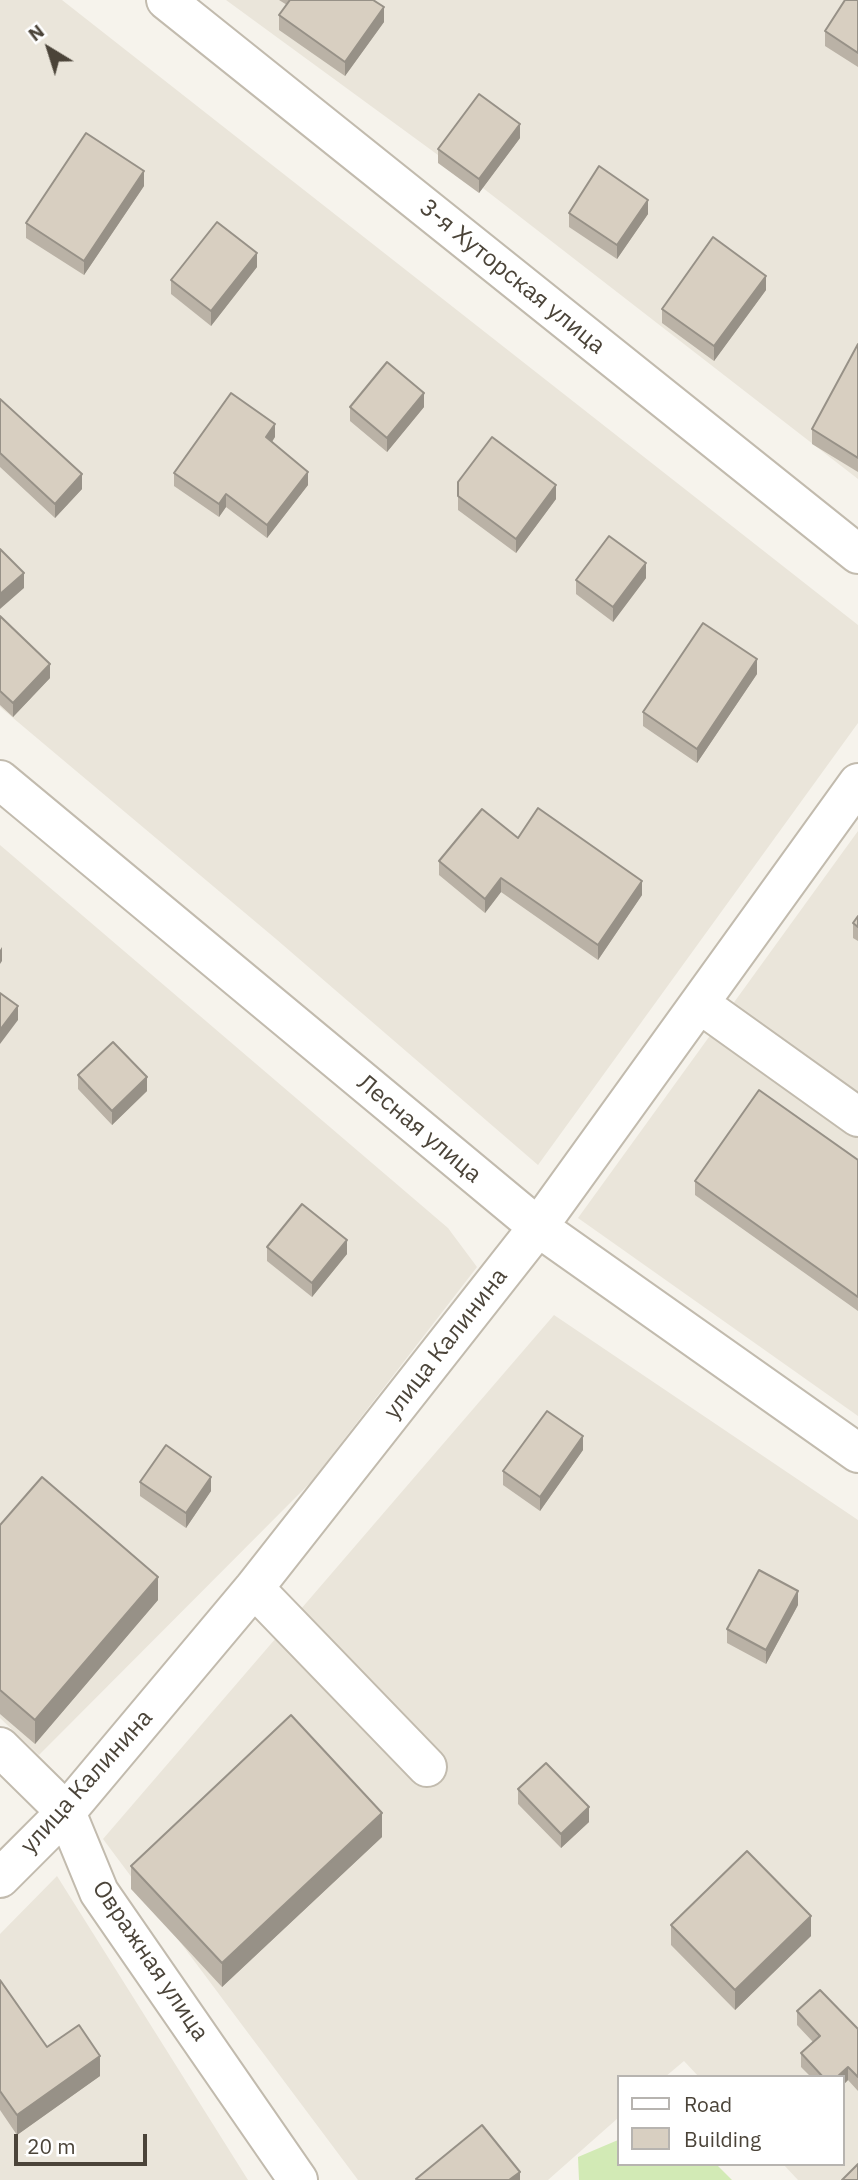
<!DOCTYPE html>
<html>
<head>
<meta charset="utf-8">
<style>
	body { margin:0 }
	#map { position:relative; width:858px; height:2180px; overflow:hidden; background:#f6f3ec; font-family:"IBM Plex Sans",sans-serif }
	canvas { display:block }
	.legend { position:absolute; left:617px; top:2075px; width:228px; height:91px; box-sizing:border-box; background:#fff; border:2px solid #b7b4b0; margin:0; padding:9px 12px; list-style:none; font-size:21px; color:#4b4439 }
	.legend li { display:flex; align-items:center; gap:14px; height:35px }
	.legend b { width:35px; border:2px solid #b7b4b0 }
	.north { position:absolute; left:14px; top:14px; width:70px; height:70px; -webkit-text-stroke:5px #fff; paint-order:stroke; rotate:322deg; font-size:19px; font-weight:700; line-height:28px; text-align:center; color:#4b4439 }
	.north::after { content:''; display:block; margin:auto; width:24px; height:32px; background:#4b4439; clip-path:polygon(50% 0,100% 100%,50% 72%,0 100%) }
	.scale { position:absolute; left:14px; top:2134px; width:133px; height:32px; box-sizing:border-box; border:4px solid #4b4439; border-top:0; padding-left:9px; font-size:21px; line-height:24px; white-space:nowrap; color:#4b4439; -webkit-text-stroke:5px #fff; paint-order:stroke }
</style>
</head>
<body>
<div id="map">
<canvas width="858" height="2180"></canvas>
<ul class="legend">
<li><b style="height:9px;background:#fff"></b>Road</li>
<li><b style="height:19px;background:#d8cfc1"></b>Building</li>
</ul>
<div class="north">N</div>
<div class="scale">20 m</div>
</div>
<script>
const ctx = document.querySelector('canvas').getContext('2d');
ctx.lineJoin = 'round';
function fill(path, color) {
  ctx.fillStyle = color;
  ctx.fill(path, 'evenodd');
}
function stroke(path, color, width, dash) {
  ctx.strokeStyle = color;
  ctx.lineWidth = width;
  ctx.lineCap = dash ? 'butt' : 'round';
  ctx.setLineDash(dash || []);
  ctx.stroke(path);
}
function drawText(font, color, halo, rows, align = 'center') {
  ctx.font = font + ' "IBM Plex Sans",sans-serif';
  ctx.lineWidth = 5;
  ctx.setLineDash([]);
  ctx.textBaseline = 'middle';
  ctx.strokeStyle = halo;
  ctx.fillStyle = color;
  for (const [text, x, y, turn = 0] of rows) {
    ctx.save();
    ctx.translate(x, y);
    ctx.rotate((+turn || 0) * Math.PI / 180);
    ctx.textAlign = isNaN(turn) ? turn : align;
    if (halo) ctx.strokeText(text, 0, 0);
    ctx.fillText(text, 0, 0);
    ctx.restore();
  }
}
fill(new Path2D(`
	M 0,0 L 62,0 L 858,625 L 858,723 L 538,1165 L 276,939 L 0,707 Z
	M 226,0 L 858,0 L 858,479 L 479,185 Z
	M 858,831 L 858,1416 L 578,1218 Z
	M 0,845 L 448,1228 L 477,1267 L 311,1482 L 39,1755 L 0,1718 Z
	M 554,1315 L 858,1520 L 858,2180 L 798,2180 L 783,2164 L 842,2164 L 842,2077 L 699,2077 L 684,2061 L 665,2077 L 618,2077 L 618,2118 L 548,2180 L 358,2180 L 103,1839 Z
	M 57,1876 L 248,2180 L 0,2180 L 0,1934 Z`), '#eae5da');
fill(new Path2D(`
	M 618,2140 L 618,2164 L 716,2164 L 732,2180 L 579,2180 L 578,2157 Z`), '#d2eab5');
const minor = new Path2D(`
	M 166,0 L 858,554
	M 0,780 L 538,1227 L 858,1453
	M 700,1004 L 858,1117
	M 254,1588 L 427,1767
	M 0,1747 L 66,1812 L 99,1892 L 298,2180
	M 0,1878 L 66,1812 L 254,1588 L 538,1227 L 858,783`);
stroke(minor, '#c2bbae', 42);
stroke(minor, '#fff', 38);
fill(new Path2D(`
	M 279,0 L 373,0 L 384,22 L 345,76 L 279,30 L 279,15 L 287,5 Z
	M 858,0 L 858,67 L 825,46 L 825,31 Z
	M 520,138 L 479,193 L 438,163 L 438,149 Z
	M 144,186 L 84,275 L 26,238 L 26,223 Z
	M 569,213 L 648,214 L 617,259 L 569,227 Z
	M 257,267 L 211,326 L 171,294 L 171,280 Z
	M 766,290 L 714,361 L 662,323 L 662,309 Z
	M 858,344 L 858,472 L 812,444 L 812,429 Z
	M 0,399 L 82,489 L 55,518 L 0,467 Z
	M 350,407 L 424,407 L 387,452 L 350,421 Z
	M 275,437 L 272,442 L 308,485 L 267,538 L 226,507 L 219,517 L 174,486 L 174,473 Z
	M 458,482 L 556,499 L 516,553 L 458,510 Z
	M 646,578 L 613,622 L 576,594 L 576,580 Z
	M 0,616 L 50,678 L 13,717 L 0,705 Z
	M 757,674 L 697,763 L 643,726 L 643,712 Z
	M 518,838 L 642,895 L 598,960 L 501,892 L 485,913 L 439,875 L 439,861 Z
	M 858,916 L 858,941 L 853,938 L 853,923 Z
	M 78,1075 L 147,1091 L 112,1125 L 78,1089 Z
	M 858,1160 L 858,1311 L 695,1195 L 695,1181 Z
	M 267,1247 L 347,1254 L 312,1297 L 267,1261 Z
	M 583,1450 L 540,1511 L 503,1485 L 503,1471 Z
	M 140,1482 L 211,1491 L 186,1528 L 140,1496 Z
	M 0,1525 L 158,1600 L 35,1744 L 0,1714 Z
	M 798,1605 L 766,1664 L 727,1643 L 727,1629 Z
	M 518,1789 L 589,1822 L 561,1848 L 518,1804 Z
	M 382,1837 L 222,1987 L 131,1889 L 131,1866 Z
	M 671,1925 L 811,1936 L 735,2010 L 671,1945 Z
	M 0,1980 L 47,2047 L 100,2076 L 17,2135 L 0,2110 Z
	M 797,2011 L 858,2029 L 858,2091 L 848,2080 L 842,2086 L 842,2077 L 811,2077 L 801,2067 L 801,2053 L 813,2042 L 797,2025 Z`), '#bab2a6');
fill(new Path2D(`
	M 384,7 L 384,22 L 345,76 L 345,62 Z
	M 520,124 L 520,138 L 479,193 L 479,179 Z
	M 144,171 L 144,186 L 84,275 L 84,261 Z
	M 648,200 L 648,214 L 617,259 L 617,245 Z
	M 257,253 L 257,267 L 211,326 L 211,311 Z
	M 766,276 L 766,290 L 714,361 L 714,346 Z
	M 424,393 L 424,407 L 387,452 L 387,438 Z
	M 275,424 L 275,437 L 266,450 L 266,437 Z
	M 308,472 L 308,485 L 267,538 L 267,525 Z
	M 82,474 L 82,489 L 55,518 L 55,504 Z
	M 556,485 L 556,499 L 516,553 L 516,539 Z
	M 226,494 L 226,507 L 219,517 L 219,504 Z
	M 646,563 L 646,578 L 613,622 L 613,607 Z
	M 24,573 L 24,588 L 0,609 L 0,594 Z
	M 757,659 L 757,674 L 697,763 L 697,749 Z
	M 50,664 L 50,678 L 13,717 L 13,703 Z
	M 501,878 L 501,892 L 485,913 L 485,899 Z
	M 642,881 L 642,895 L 598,960 L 598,945 Z
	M 2,947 L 2,961 L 0,964 L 0,950 Z
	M 18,1006 L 18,1020 L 0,1044 L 0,1030 Z
	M 147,1077 L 147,1091 L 112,1125 L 112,1111 Z
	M 347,1240 L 347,1254 L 312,1297 L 312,1283 Z
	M 583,1436 L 583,1450 L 540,1511 L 540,1497 Z
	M 211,1477 L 211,1491 L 186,1528 L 186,1513 Z
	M 158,1577 L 158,1600 L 35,1744 L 35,1720 Z
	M 798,1591 L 798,1605 L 766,1664 L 766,1650 Z
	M 589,1807 L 589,1822 L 561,1848 L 561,1834 Z
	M 382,1813 L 382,1837 L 222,1987 L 222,1963 Z
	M 811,1916 L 811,1936 L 735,2010 L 735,1990 Z
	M 100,2056 L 100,2076 L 17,2135 L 17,2115 Z
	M 848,2067 L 848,2080 L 842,2086 L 842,2077 L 837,2077 Z
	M 520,2172 L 520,2180 L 509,2180 Z`), '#979187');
const building = new Path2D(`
	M 290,0 L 373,0 L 384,7 L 345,62 L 279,15 Z
	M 845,0 L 858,0 L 858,53 L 825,31 Z
	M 479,94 L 520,124 L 479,179 L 438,149 Z
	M 86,133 L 144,171 L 84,261 L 26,223 Z
	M 599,166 L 648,200 L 617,245 L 569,213 Z
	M 217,222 L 257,253 L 211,311 L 171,280 Z
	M 713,237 L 766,276 L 714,346 L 662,309 Z
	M 858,344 L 858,458 L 812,429 Z
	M 387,362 L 424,393 L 387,438 L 350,407 Z
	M 231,393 L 275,424 L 266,437 L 308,472 L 267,525 L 226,494 L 219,504 L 174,473 Z
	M 0,399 L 82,474 L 55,504 L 0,453 Z
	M 492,437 L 556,485 L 516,539 L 458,496 L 458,482 Z
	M 609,536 L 646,563 L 613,607 L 576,580 Z
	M 0,549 L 24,573 L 0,594 Z
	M 0,616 L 50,664 L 13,703 L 0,691 Z
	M 703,623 L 757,659 L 697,749 L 643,712 Z
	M 538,808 L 642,881 L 598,945 L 501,878 L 485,899 L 439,861 L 482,809 L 518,838 Z
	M 858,916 L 858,927 L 853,923 Z
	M 0,993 L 18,1006 L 0,1030 Z
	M 113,1042 L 147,1077 L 112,1111 L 78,1075 Z
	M 759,1090 L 858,1160 L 858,1297 L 695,1181 Z
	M 302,1204 L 347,1240 L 312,1283 L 267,1247 Z
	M 547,1411 L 583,1436 L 540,1497 L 503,1471 Z
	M 166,1445 L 211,1477 L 186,1513 L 140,1482 Z
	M 42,1477 L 158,1577 L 35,1720 L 0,1690 L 0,1525 Z
	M 759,1570 L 798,1591 L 766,1650 L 727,1629 Z
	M 291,1715 L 382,1813 L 222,1963 L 131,1866 Z
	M 546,1763 L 589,1807 L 561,1834 L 518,1789 Z
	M 747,1851 L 811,1916 L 735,1990 L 671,1925 Z
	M 0,1980 L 47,2047 L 79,2025 L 100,2056 L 17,2115 L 0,2091 Z
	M 820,1990 L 858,2029 L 858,2077 L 848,2067 L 837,2077 L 823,2077 L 801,2053 L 820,2036 L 797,2011 Z
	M 482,2125 L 520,2172 L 509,2180 L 417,2180 L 416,2179 Z
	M 858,2164 L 858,2180 L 842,2180 Z`);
fill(building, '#d8cfc1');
stroke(building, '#979187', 2);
drawText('24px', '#4b4439', '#fff', [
	["3-я Хуторская улица",512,277,39],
	["Лесная улица",419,1129,40],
	["улица Калинина",446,1344,-52],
	["улица Калинина",87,1782,-48],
	["Овражная улица",150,1961,56]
]);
</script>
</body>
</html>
